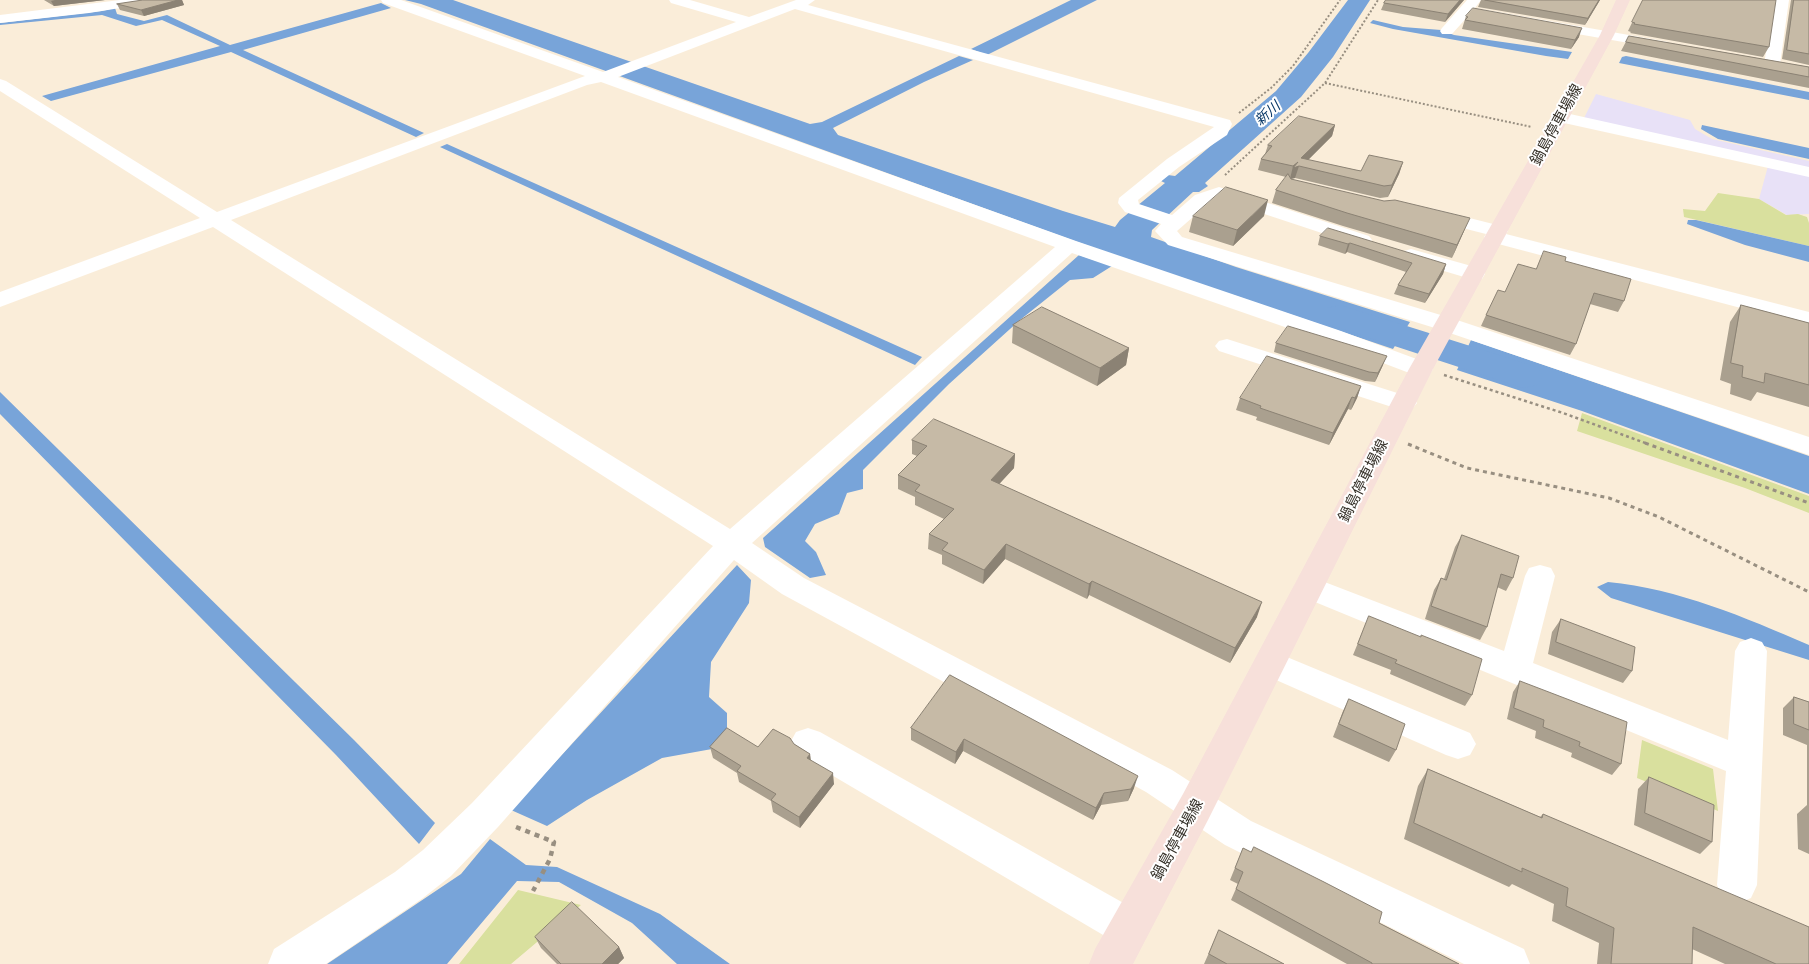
<!DOCTYPE html>
<html>
<head>
<meta charset="utf-8">
<style>
	body { margin:0 }
	canvas { display:block; background:#faedd9 }
</style>
</head>
<body>
<canvas width="1809" height="964"></canvas>
<script>
const ctx = document.querySelector('canvas').getContext('2d');
ctx.lineJoin = 'round';
function fill(path, color) {
  ctx.fillStyle = color;
  ctx.fill(path, 'evenodd');
}
function stroke(path, color, width, dash) {
  ctx.strokeStyle = color;
  ctx.lineWidth = width;
  ctx.lineCap = dash ? 'butt' : 'round';
  ctx.setLineDash(dash || []);
  ctx.stroke(path);
}
function drawText(font, color, halo, rows, align = 'center') {
  ctx.font = font + ' "Space Grotesk","Noto Sans JP",sans-serif';
  ctx.lineWidth = 4;
  ctx.setLineDash([]);
  ctx.textBaseline = 'middle';
  ctx.strokeStyle = halo;
  ctx.fillStyle = color;
  for (const [text, x, y, turn = 0] of rows) {
    ctx.save();
    ctx.translate(x, y);
    ctx.rotate((+turn || 0) * Math.PI / 180);
    ctx.textAlign = isNaN(turn) ? turn : align;
    if (halo) ctx.strokeText(text, 0, 0);
    ctx.fillText(text, 0, 0);
    ctx.restore();
  }
}
fill(new Path2D(`
	M 1596,94 L 1690,120 L 1695,129 L 1712,139 L 1809,161 L 1809,214 L 1787,215 L 1759,199 L 1768,166 L 1583,120 Z`), '#e8e1f7');
fill(new Path2D(`
	M 1718,193 L 1759,199 L 1786,215 L 1798,214 L 1807,217 L 1809,223 L 1809,246 L 1684,217 L 1683,209 L 1705,211 Z
	M 1582,413 L 1809,496 L 1809,513 L 1745,488 L 1577,431 Z
	M 1642,740 L 1713,769 L 1718,811 L 1637,778 Z
	M 518,890 L 581,905 L 511,964 L 459,964 Z`), '#d9e09e');
fill(new Path2D(`
	M 405,0 L 453,0 L 810,124 L 822,122 L 959,56 L 973,60 L 924,82 L 833,128 L 838,135 L 1063,211 L 1115,227 L 1120,220 L 1165,183 L 1161,181 L 1168,175 L 1175,176 L 1276,91 L 1308,53 L 1348,0 L 1370,0 L 1333,57 L 1301,97 L 1205,183 L 1208,186 L 1199,192 L 1193,192 L 1152,230 L 1151,237 L 1236,267 L 1410,322 L 1393,349 L 1105,252 L 421,4 Z
	M 1071,0 L 1097,0 L 987,55 L 971,49 Z
	M 381,3 L 391,8 L 243,50 L 424,133 L 416,137 L 231,52 L 51,101 L 42,96 L 220,46 L 162,20 L 136,26 L 102,15 L 0,25 L 0,23 L 102,11 L 115,8 L 117,14 L 144,21 L 167,15 L 230,45 Z
	M 1373,20 L 1403,27 L 1441,30 L 1454,35 L 1572,52 L 1568,59 L 1546,56 L 1393,29 L 1370,23 Z
	M 1626,56 L 1809,92 L 1809,100 L 1619,63 L 1622,57 Z
	M 1702,125 L 1809,148 L 1809,159 L 1718,139 L 1701,129 Z
	M 447,144 L 922,357 L 915,365 L 440,147 Z
	M 1688,220 L 1696,220 L 1809,246 L 1809,262 L 1745,245 L 1687,224 Z
	M 1079,255 L 1112,266 L 1093,278 L 1070,280 L 1020,320 L 949,384 L 863,470 L 863,489 L 847,493 L 839,514 L 815,524 L 805,541 L 816,552 L 826,575 L 810,578 L 765,547 L 763,538 Z
	M 1471,340 L 1809,456 L 1809,494 L 1582,411 L 1457,370 Z
	M 0,392 L 354,740 L 435,823 L 419,844 L 336,755 L 0,414 Z
	M 737,565 L 751,580 L 749,603 L 711,662 L 709,697 L 727,713 L 727,729 L 712,749 L 662,758 L 587,800 L 547,826 L 511,810 Z
	M 1608,582 C 1679,589 1744,617 1809,645 L 1809,660 L 1611,598 L 1597,587 Z
	M 490,839 L 526,865 L 557,867 L 660,914 L 730,964 L 677,964 L 632,923 L 559,882 L 517,881 L 447,964 L 327,964 L 461,874 Z`), '#78a4d9');
fill(new Path2D(`
	M 1340,305 L 1537,367 L 1543,376 L 1537,385 L 1523,388 L 1327,324 L 1321,316 L 1327,308 Z`), '#78a4d9');
stroke(new Path2D(`
	M 1325,83 L 1532,127
	M 1239,113 L 1271,88 L 1293,66 L 1340,0
	M 1225,175 L 1325,83 L 1378,0`), '#988f81', 2, [2, 2]);
stroke(new Path2D(`
	M 1444,375 L 1563,413 L 1648,444`), '#988f81', 2.5, [3, 3]);
stroke(new Path2D(`
	M 1645,443 L 1809,503
	M 1408,444 L 1467,468 L 1609,498 L 1659,517 L 1809,592`), '#988f81', 3, [4, 4]);
stroke(new Path2D(`
	M 516,827 L 554,842 L 550,859 L 533,891`), '#988f81', 4.5, [5, 5]);
fill(new Path2D(`
	M 120,0 L 152,0 L 145,4 L 89,13 L 0,23 L 0,15 Z
	M 381,0 L 401,0 L 603,72 L 736,22 L 671,3 L 669,0 L 690,0 L 749,17 L 796,0 L 815,0 L 808,5 L 1230,120 L 1232,124 L 1227,135 L 1179,167 L 1138,200 L 1139,204 L 1172,215 L 1195,195 L 1219,187 L 1369,236 L 1372,240 L 1369,244 L 1362,246 L 1355,244 L 1219,199 L 1209,203 L 1177,231 L 1182,237 L 1454,319 L 1809,437 L 1809,455 L 1438,329 L 1168,245 L 1155,231 L 1161,224 L 1125,212 L 1118,203 L 1119,198 L 1167,159 L 1214,127 L 795,9 L 618,77 L 1076,241 L 1341,331 L 1430,364 L 1433,369 L 1430,374 L 1421,376 L 1412,374 L 1325,341 L 1072,253 L 752,543 L 804,578 L 1172,770 L 1251,821 L 1524,949 L 1530,964 L 1464,964 L 1225,845 L 1146,792 L 782,594 L 734,560 L 498,827 L 451,876 L 423,898 L 326,964 L 268,964 L 274,949 L 395,872 L 423,850 L 472,803 L 713,546 L 213,227 L 0,307 L 0,292 L 200,218 L 0,91 L 0,79 L 6,81 L 217,212 L 585,76 L 383,3 ZM 601,82 L 1055,247 L 730,529 L 231,220 L 587,85 Z
	M 1467,0 L 1481,0 L 1475,8 L 1663,41 L 1668,42 L 1670,45 L 1668,48 L 1663,49 L 1469,15 L 1452,34 L 1442,34 L 1440,31 L 1442,28 Z
	M 1775,0 L 1789,0 L 1780,64 L 1777,67 L 1767,67 L 1764,64 Z
	M 1561,112 L 1809,167 L 1809,177 L 1555,121 L 1553,117 L 1555,113 Z
	M 1430,208 L 1505,227 L 1508,231 L 1506,234 L 1809,312 L 1809,326 L 1487,241 L 1484,237 L 1486,234 L 1423,218 L 1420,214 L 1423,210 Z
	M 1411,249 L 1482,269 L 1485,274 L 1482,279 L 1474,280 L 1404,259 L 1401,255 L 1404,251 Z
	M 1227,339 L 1413,398 L 1417,403 L 1413,408 L 1404,411 L 1395,408 L 1219,351 L 1215,346 L 1219,341 Z
	M 1540,565 L 1551,568 L 1555,576 L 1533,663 L 1728,740 L 1735,651 L 1740,642 L 1751,638 L 1762,642 L 1767,651 L 1757,885 L 1751,898 L 1737,904 L 1723,898 L 1717,885 L 1726,771 L 1298,595 L 1294,587 L 1298,579 L 1309,576 L 1504,651 L 1525,576 L 1529,568 Z
	M 1270,650 L 1470,733 L 1476,744 L 1470,755 L 1458,759 L 1446,755 L 1258,672 L 1254,663 L 1258,654 Z
	M 808,728 L 820,732 L 1143,914 L 1149,928 L 1143,942 L 1129,948 L 1115,942 L 796,754 L 790,743 L 796,732 Z`), '#fff');
fill(new Path2D(`
	M 1616,0 L 1630,0 L 1614,35 L 1433,369 L 1209,818 L 1133,964 L 1089,964 L 1095,949 L 1183,794 L 1409,369 L 1600,35 Z`), '#f7e0da');
fill(new Path2D(`
	M 44,0 L 105,0 L 54,6 Z
	M 143,0 L 183,0 L 182,0 L 184,5 L 144,16 L 120,10 L 117,4 Z
	M 1386,0 L 1464,0 L 1445,22 L 1381,10 L 1384,3 Z
	M 1481,0 L 1600,0 L 1585,25 L 1478,7 Z
	M 1643,0 L 1769,47 L 1763,57 L 1630,33 L 1631,32 L 1628,31 Z
	M 1791,0 L 1809,0 L 1809,65 L 1782,59 Z
	M 1466,16 L 1579,37 L 1571,49 L 1462,29 Z
	M 1629,36 L 1809,67 L 1809,88 L 1621,51 Z
	M 1335,125 L 1332,136 L 1308,160 L 1356,170 L 1361,171 L 1403,162 L 1399,174 L 1388,197 L 1380,198 L 1295,178 L 1291,179 L 1464,231 L 1452,258 L 1343,226 L 1272,203 L 1276,190 L 1286,177 L 1258,170 L 1261,159 L 1265,154 L 1268,145 Z
	M 1193,216 L 1264,216 L 1233,246 L 1189,232 Z
	M 1320,236 L 1446,264 L 1443,274 L 1425,303 L 1394,294 L 1398,285 L 1406,272 L 1347,252 L 1345,254 L 1318,245 Z
	M 1565,261 L 1624,301 L 1618,312 L 1590,304 L 1576,344 L 1570,355 L 1481,326 L 1486,315 L 1505,292 L 1536,269 Z
	M 1741,305 L 1809,323 L 1809,407 L 1757,392 L 1751,401 L 1730,394 L 1731,384 L 1720,380 L 1730,322 Z
	M 1013,325 L 1129,348 L 1126,365 L 1097,386 L 1012,343 Z
	M 1276,343 L 1383,365 L 1375,382 L 1365,381 L 1274,352 Z
	M 1361,386 L 1357,398 L 1351,410 L 1348,409 L 1329,445 L 1256,420 L 1257,417 L 1236,410 L 1240,398 Z
	M 912,440 L 1015,454 L 1014,468 L 999,484 L 1257,617 L 1230,663 L 1089,595 L 1087,599 L 1005,559 L 983,584 L 942,564 L 942,555 L 928,549 L 929,534 L 944,519 L 915,505 L 915,497 L 898,489 L 898,475 L 917,456 L 912,454 Z
	M 1462,535 L 1513,578 L 1506,591 L 1497,587 L 1487,627 L 1480,640 L 1425,619 L 1434,590 L 1441,578 L 1444,579 L 1455,547 Z
	M 1369,616 L 1472,695 L 1465,706 L 1390,674 L 1391,670 L 1353,655 Z
	M 1561,619 L 1632,671 L 1623,683 L 1548,654 L 1552,632 Z
	M 950,675 L 1134,788 L 1128,801 L 1101,805 L 1093,820 L 963,751 L 955,764 L 911,740 L 911,728 Z
	M 1520,681 L 1621,764 L 1612,775 L 1571,757 L 1572,753 L 1535,738 L 1536,731 L 1507,719 L 1513,692 Z
	M 1794,697 L 1809,702 L 1809,854 L 1798,849 L 1797,814 L 1807,805 L 1807,745 L 1783,735 L 1783,708 Z
	M 1349,699 L 1396,750 L 1389,762 L 1333,737 L 1343,711 Z
	M 794,744 L 810,754 L 811,761 L 834,784 L 800,828 L 773,812 L 771,801 L 739,782 L 737,773 L 713,758 L 710,747 L 758,747 Z
	M 1428,769 L 1540,817 L 1543,814 L 1809,964 L 1725,964 L 1692,949 L 1692,964 L 1597,964 L 1599,943 L 1552,921 L 1554,904 L 1512,884 L 1509,887 L 1404,839 L 1418,786 Z
	M 1649,777 L 1712,842 L 1700,854 L 1634,825 L 1638,789 Z
	M 1243,848 L 1379,923 L 1459,964 L 1347,964 L 1231,900 L 1238,884 L 1230,880 Z
	M 1219,930 L 1284,964 L 1204,964 Z
	M 535,937 L 619,947 L 624,958 L 618,964 L 557,964 L 541,948 Z`), '#aaa08f');
fill(new Path2D(`
	M 55,0 L 105,0 L 54,6 L 51,1 Z
	M 175,0 L 183,0 L 182,0 L 184,5 L 144,16 L 141,10 Z
	M 1460,0 L 1464,0 L 1445,22 L 1448,14 Z
	M 1599,0 L 1600,0 L 1585,25 L 1588,18 Z
	M 1582,28 L 1579,37 L 1571,49 L 1575,40 Z
	M 1335,125 L 1332,136 L 1301,167 L 1301,158 Z
	M 1298,162 L 1299,166 L 1295,178 L 1290,179 L 1293,166 Z
	M 1403,162 L 1399,174 L 1388,197 L 1392,185 Z
	M 1268,200 L 1264,216 L 1233,246 L 1237,230 Z
	M 1470,218 L 1464,231 L 1452,258 L 1457,245 Z
	M 1350,243 L 1347,252 L 1345,254 L 1348,244 Z
	M 1446,264 L 1443,274 L 1425,303 L 1429,294 Z
	M 1129,348 L 1126,365 L 1097,386 L 1100,368 Z
	M 1387,356 L 1383,365 L 1375,382 L 1378,373 Z
	M 1361,386 L 1357,398 L 1351,410 L 1355,398 Z
	M 1352,397 L 1348,409 L 1329,445 L 1333,433 Z
	M 1015,454 L 1014,468 L 990,494 L 991,480 Z
	M 1006,544 L 1005,559 L 983,584 L 984,570 Z
	M 1092,581 L 1089,595 L 1087,599 L 1089,584 Z
	M 1262,602 L 1257,617 L 1230,663 L 1235,648 Z
	M 964,739 L 963,751 L 955,764 L 956,752 Z
	M 810,754 L 811,765 L 807,758 Z
	M 833,773 L 834,784 L 800,828 L 799,817 Z
	M 1138,776 L 1134,788 L 1128,801 L 1131,789 Z
	M 1104,793 L 1101,805 L 1093,820 L 1096,808 Z
	M 619,947 L 624,958 L 618,964 L 602,964 Z`), '#8b8274');
const building = new Path2D(`
	M 143,0 L 178,0 L 141,10 L 117,4 Z
	M 1386,0 L 1460,0 L 1448,14 L 1384,3 Z
	M 1485,0 L 1599,0 L 1588,18 Z
	M 1643,0 L 1776,0 L 1769,47 L 1634,24 L 1635,23 L 1632,22 Z
	M 1794,0 L 1809,0 L 1809,54 L 1787,50 Z
	M 1473,8 L 1582,28 L 1575,40 L 1465,20 L 1468,17 L 1466,16 Z
	M 1629,36 L 1809,67 L 1809,77 L 1626,42 Z
	M 1299,116 L 1335,125 L 1301,158 L 1356,170 L 1361,171 L 1369,155 L 1403,162 L 1392,185 L 1384,186 L 1299,166 L 1293,168 L 1298,162 L 1293,166 L 1261,159 L 1272,146 L 1268,145 Z
	M 1288,174 L 1291,179 L 1384,201 L 1395,200 L 1470,218 L 1457,245 L 1347,213 L 1276,190 Z
	M 1226,187 L 1268,200 L 1237,230 L 1193,216 Z
	M 1328,228 L 1446,264 L 1429,294 L 1398,285 L 1412,263 L 1350,243 L 1348,244 L 1320,236 Z
	M 1544,251 L 1566,257 L 1565,261 L 1631,279 L 1624,301 L 1594,293 L 1576,344 L 1486,315 L 1498,290 L 1505,292 L 1518,264 L 1536,269 Z
	M 1741,305 L 1809,323 L 1809,385 L 1765,373 L 1764,383 L 1742,377 L 1743,366 L 1731,363 Z
	M 1042,307 L 1129,348 L 1100,368 L 1013,325 Z
	M 1288,326 L 1387,356 L 1378,373 L 1369,372 L 1276,343 Z
	M 1267,356 L 1361,386 L 1355,398 L 1352,397 L 1333,433 L 1260,408 L 1261,406 L 1240,398 Z
	M 934,419 L 1015,454 L 991,480 L 1262,602 L 1235,648 L 1092,581 L 1089,584 L 1006,544 L 984,570 L 942,550 L 948,543 L 929,534 L 954,509 L 915,491 L 920,485 L 898,475 L 927,446 L 912,440 Z
	M 1462,535 L 1519,556 L 1513,578 L 1501,574 L 1487,627 L 1431,606 L 1441,578 L 1446,580 Z
	M 1369,616 L 1421,637 L 1421,635 L 1482,659 L 1472,695 L 1395,663 L 1397,660 L 1358,644 Z
	M 1561,619 L 1635,647 L 1632,671 L 1556,642 Z
	M 950,675 L 1138,776 L 1131,789 L 1104,793 L 1096,808 L 964,739 L 956,752 L 911,728 Z
	M 1520,681 L 1627,722 L 1621,764 L 1579,746 L 1580,742 L 1543,727 L 1544,720 L 1514,708 Z
	M 1794,697 L 1809,702 L 1809,730 L 1794,724 Z
	M 1349,699 L 1405,724 L 1396,750 L 1339,724 Z
	M 727,728 L 758,747 L 773,729 L 790,738 L 794,744 L 810,754 L 807,758 L 833,773 L 799,817 L 771,800 L 776,794 L 737,771 L 741,766 L 710,747 Z
	M 1428,769 L 1542,818 L 1543,814 L 1809,927 L 1809,964 L 1776,964 L 1693,927 L 1692,964 L 1611,964 L 1614,928 L 1566,906 L 1568,888 L 1522,868 L 1522,872 L 1414,823 Z
	M 1649,777 L 1714,805 L 1712,842 L 1645,813 Z
	M 1254,847 L 1324,882 L 1382,912 L 1379,923 L 1459,964 L 1372,964 L 1372,963 L 1236,889 L 1243,872 L 1235,868 L 1243,848 L 1251,852 Z
	M 572,902 L 619,947 L 602,964 L 561,964 L 535,937 Z
	M 1219,930 L 1284,964 L 1227,964 L 1209,954 Z`);
fill(building, '#c6baa6');
stroke(building, '#8b8274', 1);
drawText('italic 14px', '#053565', '#fff', [
	["新川",1268,114,-41]
]);
drawText('15px', '#353028', '#fff', [
	["鍋島停車場線",1557,125,-61],
	["鍋島停車場線",1364,481,-63],
	["鍋島停車場線",1178,840,-61]
]);
</script>
</body>
</html>
